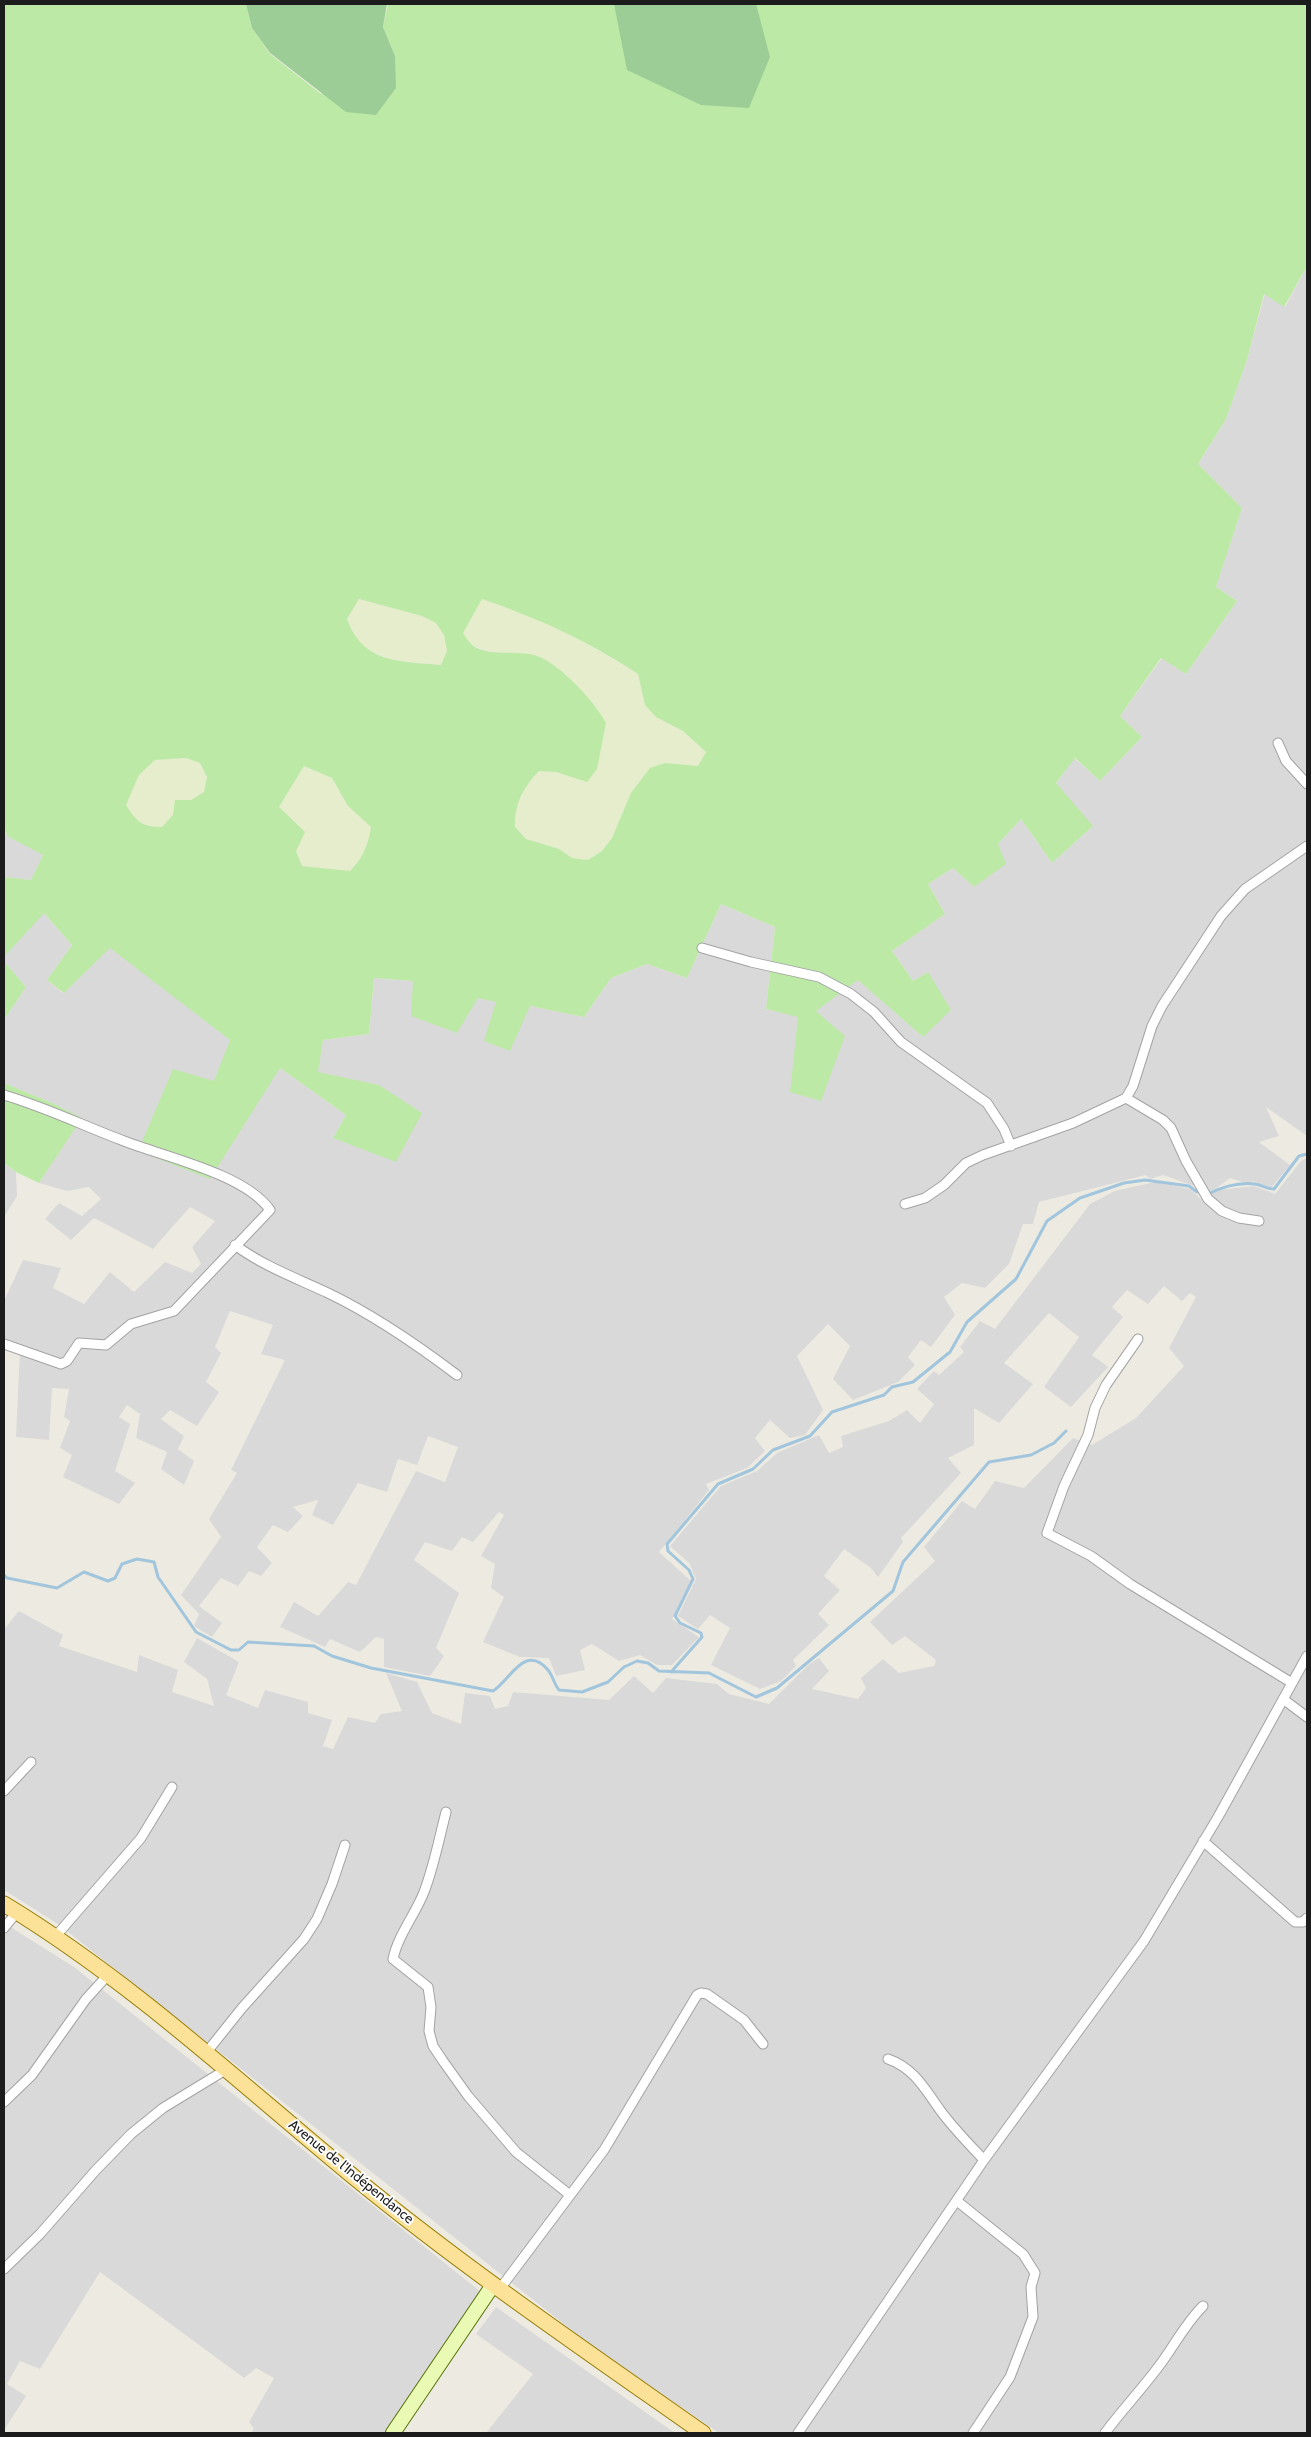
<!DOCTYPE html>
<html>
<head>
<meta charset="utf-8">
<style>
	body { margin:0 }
	#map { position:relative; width:1311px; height:2437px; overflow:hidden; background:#edebe1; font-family:Cabin,sans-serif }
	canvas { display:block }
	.frame { position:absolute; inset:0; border:5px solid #1c1c1c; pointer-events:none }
</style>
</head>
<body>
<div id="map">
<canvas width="1311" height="2437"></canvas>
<div class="frame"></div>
</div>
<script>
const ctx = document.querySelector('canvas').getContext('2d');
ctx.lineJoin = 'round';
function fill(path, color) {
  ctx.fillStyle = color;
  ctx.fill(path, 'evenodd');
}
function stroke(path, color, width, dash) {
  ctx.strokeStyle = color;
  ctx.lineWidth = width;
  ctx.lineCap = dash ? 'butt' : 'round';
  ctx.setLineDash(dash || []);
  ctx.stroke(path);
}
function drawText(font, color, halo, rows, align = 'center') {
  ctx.font = font + ' Cabin,sans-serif';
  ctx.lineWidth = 4;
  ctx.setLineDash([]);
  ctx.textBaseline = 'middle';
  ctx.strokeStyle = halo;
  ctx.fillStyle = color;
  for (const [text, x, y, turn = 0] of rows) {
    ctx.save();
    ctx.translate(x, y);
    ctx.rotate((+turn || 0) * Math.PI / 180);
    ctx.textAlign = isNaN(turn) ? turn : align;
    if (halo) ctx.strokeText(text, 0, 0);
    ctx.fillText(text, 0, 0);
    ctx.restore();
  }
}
fill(new Path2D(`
	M 1307,266 L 1307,1136 L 1266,1107 L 1279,1136 L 1259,1142 L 1290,1165 L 1271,1188 L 1253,1181 L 1248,1184 L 1230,1178 L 1211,1192 L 1163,1175 L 1150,1179 L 1146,1175 L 1039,1202 L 1033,1224 L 1023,1224 L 1009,1264 L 985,1288 L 962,1283 L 944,1297 L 955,1315 L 931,1347 L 921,1340 L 908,1357 L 915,1365 L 898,1382 L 853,1400 L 833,1379 L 850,1346 L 828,1324 L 797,1356 L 823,1410 L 805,1435 L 790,1438 L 770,1420 L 755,1438 L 765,1451 L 747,1468 L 706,1484 L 709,1490 L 659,1552 L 691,1581 L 672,1619 L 699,1637 L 672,1665 L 657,1665 L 640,1655 L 619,1661 L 592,1644 L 580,1650 L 585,1670 L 556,1676 L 549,1658 L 520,1657 L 483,1642 L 504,1597 L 491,1588 L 495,1564 L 481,1556 L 504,1515 L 499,1512 L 473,1542 L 462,1537 L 452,1551 L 425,1542 L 414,1560 L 459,1593 L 436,1648 L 444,1656 L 430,1676 L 384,1667 L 384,1639 L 376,1637 L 360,1652 L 330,1639 L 325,1647 L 280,1627 L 294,1602 L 318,1616 L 348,1582 L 356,1585 L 416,1471 L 445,1482 L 458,1447 L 428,1436 L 417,1465 L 398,1459 L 387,1492 L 358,1483 L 333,1525 L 312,1515 L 318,1500 L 293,1507 L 303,1516 L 288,1532 L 273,1525 L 257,1547 L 272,1563 L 261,1576 L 249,1571 L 238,1586 L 221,1578 L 199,1606 L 222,1623 L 212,1637 L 194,1626 L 199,1614 L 181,1595 L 221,1537 L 209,1519 L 237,1473 L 231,1470 L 285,1360 L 261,1354 L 273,1325 L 230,1311 L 215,1347 L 221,1353 L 206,1382 L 219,1392 L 197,1426 L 170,1410 L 161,1419 L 184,1436 L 178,1449 L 194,1461 L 184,1485 L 161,1469 L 167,1452 L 136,1438 L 140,1414 L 127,1405 L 119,1417 L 130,1424 L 115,1471 L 135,1483 L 119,1504 L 63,1477 L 72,1455 L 60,1448 L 70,1421 L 64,1417 L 69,1389 L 52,1388 L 49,1440 L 16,1437 L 20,1351 L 4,1344 L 4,1301 L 23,1260 L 61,1268 L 53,1288 L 84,1304 L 110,1272 L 134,1292 L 165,1262 L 192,1273 L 201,1264 L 192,1247 L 215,1221 L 190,1207 L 153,1249 L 94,1218 L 71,1240 L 45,1219 L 59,1203 L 82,1216 L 101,1199 L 89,1187 L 67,1191 L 39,1183 L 81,1118 L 52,1103 L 4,1083 L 4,1020 L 26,987 L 4,961 L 4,957 L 43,912 L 72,945 L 47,980 L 63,993 L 110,947 L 231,1040 L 214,1082 L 138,1150 L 280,1068 L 346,1115 L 333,1138 L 379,1085 L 317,1073 L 323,1040 L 369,1034 L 374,978 L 413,981 L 496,1002 L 530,1006 L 584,1017 L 611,978 L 647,964 L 687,978 L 721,904 L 775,927 L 766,1009 L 798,1016 L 816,1011 L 858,979 L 923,1037 L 928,972 L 913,981 L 892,951 L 945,914 L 928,884 L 953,868 L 974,887 L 998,844 L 1021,819 L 1052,863 L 1092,827 L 1056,784 L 1074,758 L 1100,781 L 1142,737 L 1120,716 L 1162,658 L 1186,674 L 1237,601 L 1216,587 L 1242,508 L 1198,464 L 1226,419 L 1247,360 L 1265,293 L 1285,307 Z
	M 4,823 L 7,836 L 44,854 L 31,880 L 4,877 Z
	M 1307,1158 L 1307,2433 L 719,2433 L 584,2340 L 58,1924 L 4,1890 L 4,1625 L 6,1627 L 19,1611 L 63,1635 L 59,1646 L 137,1672 L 139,1655 L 178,1670 L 172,1692 L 214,1706 L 207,1679 L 184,1662 L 197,1638 L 239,1662 L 226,1695 L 258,1708 L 265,1690 L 308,1702 L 308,1713 L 332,1720 L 323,1746 L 333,1749 L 348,1717 L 375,1723 L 381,1714 L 402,1711 L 386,1673 L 417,1682 L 432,1713 L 461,1724 L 465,1693 L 490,1696 L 495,1709 L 508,1706 L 513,1692 L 609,1700 L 634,1676 L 653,1693 L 666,1678 L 717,1684 L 729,1694 L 769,1704 L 808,1665 L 819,1658 L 829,1671 L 812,1689 L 858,1699 L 866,1688 L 861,1678 L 883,1659 L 899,1673 L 934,1666 L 936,1660 L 905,1636 L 892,1645 L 870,1622 L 935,1561 L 924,1547 L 962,1501 L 975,1509 L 995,1481 L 1024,1488 L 1073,1438 L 1092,1445 L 1136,1418 L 1184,1366 L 1169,1348 L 1196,1297 L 1190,1293 L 1182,1301 L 1164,1286 L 1148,1304 L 1127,1290 L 1112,1307 L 1123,1317 L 1092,1355 L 1108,1367 L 1071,1407 L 1044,1387 L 1079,1337 L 1049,1313 L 1004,1363 L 1033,1384 L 999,1423 L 974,1408 L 974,1445 L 948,1458 L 961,1473 L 901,1538 L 903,1542 L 878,1577 L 871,1568 L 844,1549 L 824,1576 L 840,1590 L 818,1614 L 829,1625 L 793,1660 L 796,1666 L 781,1681 L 760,1689 L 711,1665 L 730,1628 L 710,1615 L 698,1629 L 678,1616 L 696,1579 L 689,1563 L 670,1546 L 721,1486 L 757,1471 L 777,1453 L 819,1435 L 829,1453 L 843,1447 L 841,1436 L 889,1421 L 907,1410 L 920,1423 L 934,1404 L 917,1389 L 934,1371 L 939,1375 L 964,1352 L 960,1347 L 980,1321 L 995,1329 L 1090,1204 L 1115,1191 L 1155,1182 L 1190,1189 L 1201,1199 L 1218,1190 L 1254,1186 L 1275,1194 L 1301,1161 Z
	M 4,1163 L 16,1172 L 17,1196 L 4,1217 Z
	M 4,1923 L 74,1967 L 486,2296 L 385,2433 L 251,2433 L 254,2429 L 249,2422 L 274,2378 L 256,2368 L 244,2378 L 100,2272 L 40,2369 L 20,2361 L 7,2384 L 26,2396 L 4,2430 Z
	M 496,2307 L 675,2433 L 486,2433 L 533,2374 L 476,2334 Z`), '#dad9d9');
fill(new Path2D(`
	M 359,599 L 422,616 L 436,623 L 444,635 L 447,651 L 441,665 L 392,660 L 363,647 L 353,634 L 347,620 Z
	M 482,599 L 528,615 L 571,634 L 638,674 L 645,705 L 656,717 L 683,731 L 706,752 L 698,766 L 665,763 L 631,793 L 612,838 L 602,851 L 588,860 L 572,858 L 559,849 L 526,839 L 515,828 L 514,812 L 527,782 L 539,771 L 556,772 L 587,782 L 536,656 L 487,651 L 472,645 L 462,633 Z
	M 186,758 L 201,763 L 207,777 L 204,792 L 191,800 L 162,827 L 147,827 L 135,818 L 126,805 L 139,775 L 155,760 Z
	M 304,766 L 332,778 L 348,806 L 371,827 L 368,845 L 361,860 L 350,871 L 302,866 L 279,807 Z`), '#e5edcc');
fill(new Path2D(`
	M 4,4 L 246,4 L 252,28 L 270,54 L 321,94 L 395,56 L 383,27 L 388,4 L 1307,4 L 1307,266 L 1284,307 L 1264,294 L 1247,360 L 1226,419 L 1198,464 L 1242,508 L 1216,587 L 1237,601 L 1186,674 L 1161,658 L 1120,716 L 1142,737 L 1100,781 L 1075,758 L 1056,783 L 1093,826 L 1052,863 L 1021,819 L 998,844 L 1006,864 L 974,887 L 953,868 L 928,884 L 945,914 L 892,951 L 913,981 L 928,972 L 951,1010 L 923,1037 L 858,980 L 816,1011 L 845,1036 L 821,1101 L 790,1092 L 798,1017 L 766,1009 L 775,927 L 721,904 L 687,978 L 647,964 L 611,978 L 584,1017 L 530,1006 L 510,1051 L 484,1041 L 496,1002 L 478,998 L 457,1033 L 411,1016 L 413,981 L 374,978 L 369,1034 L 323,1040 L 318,1072 L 379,1085 L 422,1113 L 396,1162 L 333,1138 L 346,1115 L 280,1068 L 210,1179 L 138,1151 L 173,1069 L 214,1081 L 230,1040 L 110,948 L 64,993 L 47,980 L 72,945 L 44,913 L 4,957 L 4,877 L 31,880 L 43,855 L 7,836 L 4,823 ZM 359,599 L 422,616 L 436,623 L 444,635 L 447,651 L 441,665 C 400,661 363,664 347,619 ZM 482,599 C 540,619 586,640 638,674 L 645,705 L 656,717 L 683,731 L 706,752 L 698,766 L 665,763 L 650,768 L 631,793 L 612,838 L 602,851 L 588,860 L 572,858 L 559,849 L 526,839 L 515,827 C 514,805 523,787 539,771 L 556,772 L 587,782 L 597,769 L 606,723 C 595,702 560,664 537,656 C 517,649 490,658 472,645 C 469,642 465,636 463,633 ZM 186,758 L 200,763 L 207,777 L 204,792 L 191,800 L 175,800 L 173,815 L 162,827 C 142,827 137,822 126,805 L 139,775 L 155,760 ZM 304,766 L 332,778 L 348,806 L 371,827 C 368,846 363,858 350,871 L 302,866 L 296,851 L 305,832 L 279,807 Z
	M 4,961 L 26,987 L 4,1020 Z
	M 4,1083 L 52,1103 L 82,1118 L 39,1183 L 16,1172 L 4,1163 Z`), '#bce9a6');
fill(new Path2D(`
	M 246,4 L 387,4 L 383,27 L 395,56 L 396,88 L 376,115 L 346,112 L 270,53 L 252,28 Z
	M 614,4 L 756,4 L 770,57 L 749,108 L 701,105 L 627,70 Z`), '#9dcd96');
stroke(new Path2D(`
	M 1208,1194 C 1222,1187 1239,1182 1255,1184 C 1262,1185 1266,1189 1274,1189 L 1299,1156 L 1307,1154
	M 4,1575 L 7,1578 L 57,1588 L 84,1572 L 108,1581 L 115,1578 L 122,1564 L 137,1559 L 154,1562 L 158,1577 L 196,1632 L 231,1650 L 239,1650 L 248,1642 L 314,1646 L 332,1656 L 371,1668 L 493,1691 C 511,1679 525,1643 548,1670 C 553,1676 554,1684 559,1690 L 582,1692 L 608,1682 L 624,1667 L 637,1661 L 648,1663 L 659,1671 L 709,1673 L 756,1697 L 777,1688 L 893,1591 L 903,1562 L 989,1462 L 1031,1455 L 1054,1443 L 1066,1431
	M 671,1672 L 702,1637 L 701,1633 L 680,1623 L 675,1616 L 693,1579 L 689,1570 L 668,1551 L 667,1544 L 718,1484 L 753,1469 L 773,1450 L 810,1436 L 832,1412 L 884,1395 L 892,1387 L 913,1382 L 950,1352 L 967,1322 L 1016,1279 L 1047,1221 L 1080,1198 L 1124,1183 L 1145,1180 L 1189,1186 L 1197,1192`), '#a1c5dc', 3);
const street = new Path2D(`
	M 1278,743 L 1286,761 L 1307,784
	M 702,948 L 751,962 L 819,977 L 851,994 L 874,1012 L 901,1042 L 987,1103 L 1004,1129 L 1011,1146
	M 4,1095 C 45,1107 84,1126 124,1141 C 165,1157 245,1174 270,1210 L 174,1311 L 131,1324 L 106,1345 L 79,1343 L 67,1361 L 61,1364 L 4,1344
	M 1126,1098 L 1163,1120 L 1171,1128 L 1186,1161 L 1208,1199 L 1222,1211 L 1239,1218 L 1259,1221
	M 905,1204 L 925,1198 L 944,1185 L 966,1163 L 983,1155 L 1073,1123 L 1126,1098 L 1133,1086 L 1152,1026 L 1162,1006 L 1221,916 L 1245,889 L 1307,846
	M 235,1245 C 263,1266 296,1278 328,1293 C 374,1315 416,1344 457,1375
	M 1138,1339 L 1106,1385 L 1095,1408 L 1088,1435 L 1064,1486 L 1047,1533 L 1091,1556 L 1130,1584 L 1292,1683
	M 1283,1699 L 1307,1717
	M 4,1791 L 31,1762
	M 446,1812 C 439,1839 434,1866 424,1892 C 415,1915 398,1935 393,1959 L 428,1987 L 431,2007 L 429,2031 L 433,2046 L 443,2061 L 468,2096 L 516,2152 L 570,2195
	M 1203,1841 L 1295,1922 L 1303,1922 L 1307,1918
	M 4,1928 L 17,1912
	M 55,1937 L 141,1838 L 172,1787
	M 206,2053 L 242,2008 L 304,1939 L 317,1919 L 332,1884 L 345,1845
	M 888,2059 C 914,2068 925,2089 940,2110 C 953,2128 969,2144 984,2160
	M 4,2102 L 32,2075 L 86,1999 L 107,1976
	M 957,2201 L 1023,2254 L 1035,2273 L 1031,2287 L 1033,2317 L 1010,2377 L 973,2433
	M 4,2269 L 40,2234 L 96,2170 L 131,2134 L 163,2108 L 227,2069
	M 499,2290 L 604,2150 L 697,1995 L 701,1993 L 707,1994 L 744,2020 L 763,2044
	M 798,2433 L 984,2160 L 1144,1941 L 1218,1817 L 1307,1656
	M 1105,2433 C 1122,2410 1142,2389 1159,2366 C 1174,2346 1185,2324 1203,2306`);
const secondary = new Path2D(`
	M 393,2433 L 493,2285`);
const primary = new Path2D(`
	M 4,1904 C 131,1981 241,2084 355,2178 C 466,2269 585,2350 703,2433`);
stroke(street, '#a3a3a3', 11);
stroke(secondary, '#537104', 16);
stroke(primary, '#947b00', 17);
stroke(street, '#fff', 9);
stroke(secondary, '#eaf9b4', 14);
stroke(primary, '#fce198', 15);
drawText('14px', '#1c1c1c', '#fff', [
	["Avenue de l'Indépendance",351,2172,39]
]);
</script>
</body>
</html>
